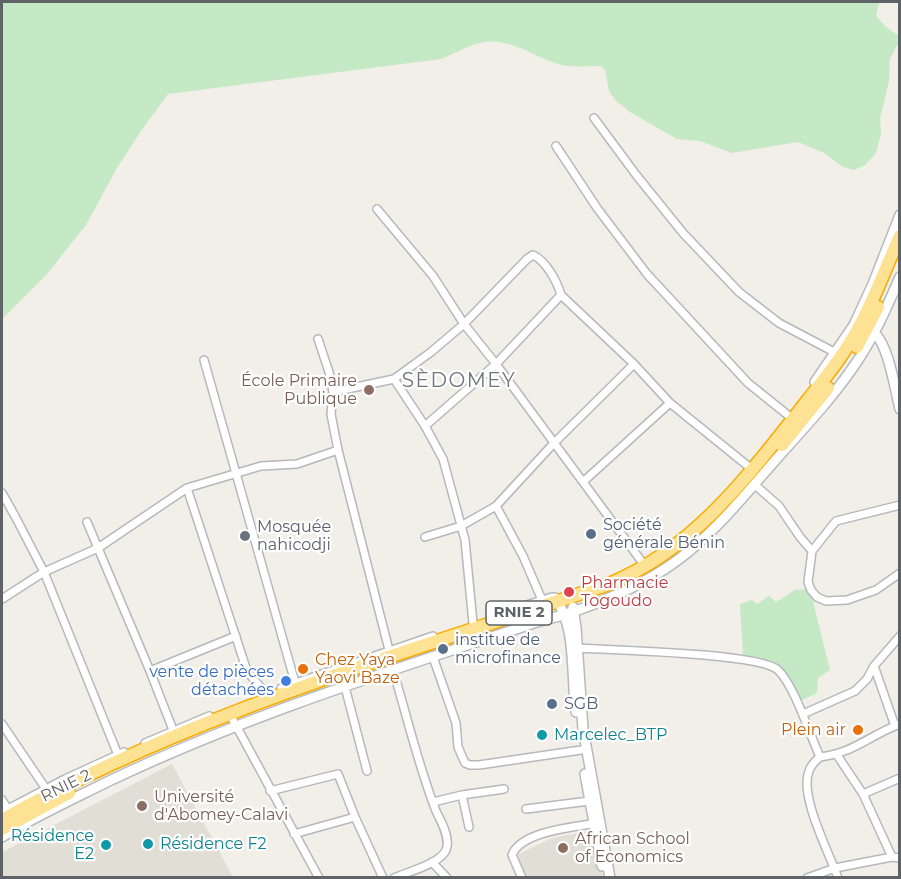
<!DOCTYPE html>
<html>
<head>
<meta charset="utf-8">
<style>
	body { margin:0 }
	#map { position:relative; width:901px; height:879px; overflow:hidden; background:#f1efe8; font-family:Montserrat,sans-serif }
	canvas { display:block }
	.frame { position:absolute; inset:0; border:3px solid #5f6368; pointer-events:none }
</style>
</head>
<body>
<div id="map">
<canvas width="901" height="879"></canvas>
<div class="frame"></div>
</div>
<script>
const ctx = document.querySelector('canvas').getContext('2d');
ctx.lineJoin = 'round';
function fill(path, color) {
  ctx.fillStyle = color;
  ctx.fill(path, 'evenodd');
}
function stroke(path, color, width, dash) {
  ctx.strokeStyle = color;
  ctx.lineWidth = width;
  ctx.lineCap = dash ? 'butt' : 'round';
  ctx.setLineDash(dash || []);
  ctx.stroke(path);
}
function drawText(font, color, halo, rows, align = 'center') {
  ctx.font = font + ' Montserrat,sans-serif';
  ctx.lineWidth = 4.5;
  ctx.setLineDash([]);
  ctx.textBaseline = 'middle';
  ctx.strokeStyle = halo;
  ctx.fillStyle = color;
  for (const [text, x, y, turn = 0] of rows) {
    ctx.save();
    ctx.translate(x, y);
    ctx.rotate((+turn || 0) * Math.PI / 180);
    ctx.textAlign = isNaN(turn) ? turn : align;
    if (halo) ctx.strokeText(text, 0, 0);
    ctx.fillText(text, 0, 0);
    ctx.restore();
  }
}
fill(new Path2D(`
	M 172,764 L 233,877 L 2,878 L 2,852 Z
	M 594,830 L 603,877 L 525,877 L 516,859 L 519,854 L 552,838 Z`), '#e1ded6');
fill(new Path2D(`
	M 2,2 L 881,2 L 878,6 L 876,16 L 886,27 L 899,36 L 899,41 L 890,59 L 889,81 L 880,118 L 881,134 L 876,153 L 865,165 L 854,170 L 843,167 L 824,153 L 798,142 L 732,153 L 700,141 L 677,139 L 630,112 L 616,101 L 609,91 L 605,70 L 601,66 C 590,66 579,67 568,66 C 538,62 512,35 480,43 C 467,46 454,54 441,59 L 168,94 L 141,131 L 117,168 L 86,225 L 47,274 L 2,319 Z
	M 810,589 L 830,670 L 818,678 L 817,693 L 802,700 L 792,689 L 778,668 L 743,654 L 740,604 L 752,600 L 757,604 L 769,596 L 776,602 L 795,590 Z`), '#c5e8c5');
const street = new Path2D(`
	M 594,118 L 637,176 L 683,233 L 739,292 L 779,323 L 836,353
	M 556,146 L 597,208 L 647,274 L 748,383 L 789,416
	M 377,209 L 433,276 L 464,324 L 496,364 L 642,562
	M 318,339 L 329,372 L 333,392 L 331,414 L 338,450 L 389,650
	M 204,360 L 296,686
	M 394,379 L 425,426 L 443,459 L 465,540 L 473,623
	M 333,392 L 394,379 L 431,352 L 464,324 L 527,259 L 533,255 C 546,261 557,281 561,295 L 634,364 L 670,403 L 748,466
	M 425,426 L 496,364 L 561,295
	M 584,481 L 670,403
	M 755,485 L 779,506 L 800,537 L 812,551
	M 187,488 L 247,671 L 266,694
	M 2,493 L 16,518 L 44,572 L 118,755
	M 900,505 L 836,521 L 812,551 L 808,582 L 811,590 L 817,597 L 826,601 L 847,600 L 876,590 L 900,573
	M 496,506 L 523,556 L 542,600
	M 87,522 L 150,671 L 173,730
	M 425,537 L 461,526 L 496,506 L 554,443 L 634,364
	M 2,599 L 44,572 L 98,548 L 187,488 L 261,466 L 297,464 L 338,450
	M 520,607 L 552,597
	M 577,648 C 610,650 759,653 778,670 C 794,685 810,735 820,757
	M 433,657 L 456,723 L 458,747 L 465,763 L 470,765 L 479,765 L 581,750
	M 874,666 L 895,726
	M 393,670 C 407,716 418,765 436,811 C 441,821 451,839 446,850 C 440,864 407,872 394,878
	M 150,671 L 236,636
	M 345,687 L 367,771
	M 281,688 L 433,636
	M 803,714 L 855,691 L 867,679 L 874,666 L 900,636
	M 233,720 L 319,878
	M 2,724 L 46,789
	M 145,743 L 209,716
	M 837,755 L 863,794 L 892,857
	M 270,791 L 338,774 L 355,817 L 383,878
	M 863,794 L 900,778
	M 462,795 L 504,789
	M 2,800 L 8,809
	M 433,802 L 462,795 L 469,827
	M 526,809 L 589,801
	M 2,812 L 65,779 L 124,752
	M 294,834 L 355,817
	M 432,862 L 447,878
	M 522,878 L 512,855 C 521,831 575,827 598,823
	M 807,878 L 835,868 L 892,857 L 900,858
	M 838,878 C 829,852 799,796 809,771 C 811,765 815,761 820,757 C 854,753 870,735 900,724`);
const secondary = new Path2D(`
	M 870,330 C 888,338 895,390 900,409
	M 815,382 L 854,325 L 873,284 L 900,215
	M 555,598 C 577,626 571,678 576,712
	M 573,607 L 576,628 L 583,729 L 610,878
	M 585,774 L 602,866
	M 2,837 C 35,816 71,800 107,782 C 245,716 392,670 537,622 C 587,610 648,585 688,552 C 722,524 750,489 779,456 C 805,427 832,398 854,366 C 873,339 887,307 900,277`);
const highway = new Path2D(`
	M 857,347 L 878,307
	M 782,445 L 828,388
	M 2,820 C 192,712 404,654 609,584 C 689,551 741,485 793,419 C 816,389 841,360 859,327 C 875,298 886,266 900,236
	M 2,829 L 69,793`);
stroke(street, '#b5b8bc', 10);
stroke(secondary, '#b6babf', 12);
stroke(highway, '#f9ab00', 15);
stroke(street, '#fff', 7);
stroke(secondary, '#fff', 9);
stroke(highway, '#fde293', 12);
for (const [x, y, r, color] of [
	[369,390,6,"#8d6e63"],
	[591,534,6,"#5c6f8a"],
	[245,536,6,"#6b7280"],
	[569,592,6,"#e0444e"],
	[443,649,6,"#5c6f8a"],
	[303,669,6,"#e8710a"],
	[286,681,6,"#3f7fe0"],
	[552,704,6,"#5c6f8a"],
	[858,730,6,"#e8710a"],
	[542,735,6,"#0f9aa8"],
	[142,806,6,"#8d6e63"],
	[148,844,6,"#0f9aa8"],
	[106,845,6,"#0f9aa8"],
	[563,848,6,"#8d6e63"]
]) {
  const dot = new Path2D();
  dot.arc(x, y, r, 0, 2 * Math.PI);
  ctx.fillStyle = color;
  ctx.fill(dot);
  stroke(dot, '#fff', 2);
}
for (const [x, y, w] of [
	[519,613,66]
]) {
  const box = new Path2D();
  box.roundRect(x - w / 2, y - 12, w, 24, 4.5);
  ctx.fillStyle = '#fff';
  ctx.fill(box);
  stroke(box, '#5f6368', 1.5);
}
drawText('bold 15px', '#5f6368', null, [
	["RNIE 2",519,613]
]);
drawText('16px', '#785e54', '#fff', [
	["École Primaire",357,381,"right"],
	["Publique",357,399,"right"],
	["Université",154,797],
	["d'Abomey-Calavi",154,815],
	["African School",575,839],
	["of Economics",575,857]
], 'left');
drawText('16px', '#4e5e75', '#fff', [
	["Société",603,525],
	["générale Bénin",603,543],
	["institue de",455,640],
	["microfinance",455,658],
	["SGB",564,704]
], 'left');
drawText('16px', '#5b616d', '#fff', [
	["Mosquée",257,527],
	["nahicodji",257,545]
], 'left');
drawText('16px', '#be3a42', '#fff', [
	["Pharmacie",581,583],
	["Togoudo",581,601]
], 'left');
drawText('16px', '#c56008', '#fff', [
	["Chez Yaya",315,660],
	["Yaovi Baze",315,678],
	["Plein air",846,730,"right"]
], 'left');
drawText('16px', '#366cbe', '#fff', [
	["vente de pièces",274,672],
	["détachées",274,690]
], 'right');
drawText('16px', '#0d838f', '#fff', [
	["Marcelec_BTP",554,735],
	["Résidence",94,836,"right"],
	["E2",94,854,"right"],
	["Résidence F2",160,844]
], 'left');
drawText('16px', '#5f6368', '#fff', [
	["RNIE 2",66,786,-26]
]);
ctx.letterSpacing = '1.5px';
drawText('20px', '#70757a', '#fff', [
	["SÈDOMEY",459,381]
]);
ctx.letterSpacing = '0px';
</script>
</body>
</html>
